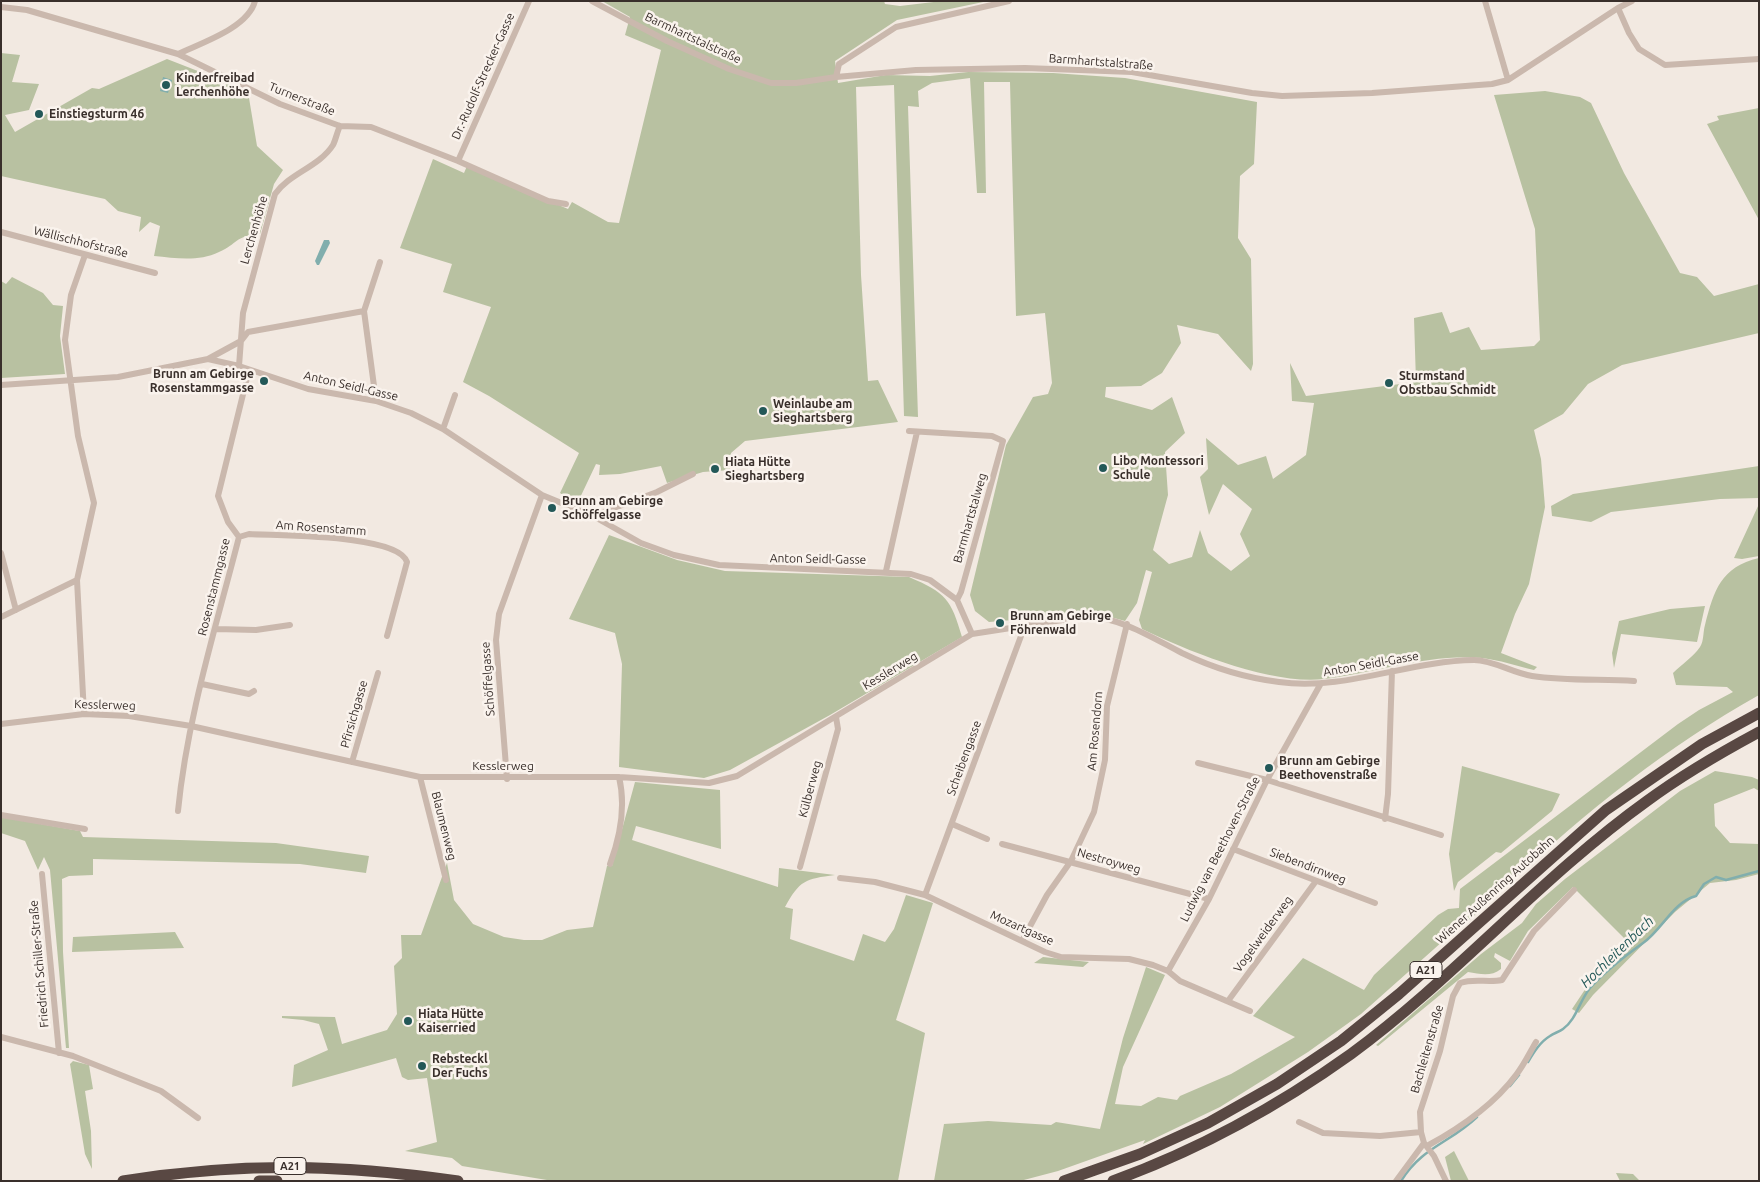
<!DOCTYPE html>
<html>
<head>
<meta charset="utf-8">
<style>
	body { margin:0 }
	#map { position:relative; width:1760px; height:1182px; overflow:hidden; background:#f2e9e1; font-family:Ubuntu,sans-serif }
	canvas { display:block }
	.frame { position:absolute; inset:0; border:2px solid #392f2b; pointer-events:none }
</style>
</head>
<body>
<div id="map">
<canvas width="1760" height="1182"></canvas>
<div class="frame"></div>
</div>
<script>
const ctx = document.querySelector('canvas').getContext('2d');
ctx.lineJoin = 'round';
function fill(path, color) {
  ctx.fillStyle = color;
  ctx.fill(path, 'evenodd');
}
function stroke(path, color, width, dash) {
  ctx.strokeStyle = color;
  ctx.lineWidth = width;
  ctx.lineCap = dash ? 'butt' : 'round';
  ctx.setLineDash(dash || []);
  ctx.stroke(path);
}
function drawText(font, color, halo, rows, align = 'center') {
  ctx.font = font + ' Ubuntu,sans-serif';
  ctx.lineWidth = 5;
  ctx.setLineDash([]);
  ctx.textBaseline = 'middle';
  ctx.strokeStyle = halo;
  ctx.fillStyle = color;
  for (const [text, x, y, turn = 0] of rows) {
    ctx.save();
    ctx.translate(x, y);
    ctx.rotate((+turn || 0) * Math.PI / 180);
    ctx.textAlign = isNaN(turn) ? turn : align;
    if (halo) ctx.strokeText(text, 0, 0);
    ctx.fillText(text, 0, 0);
    ctx.restore();
  }
}
fill(new Path2D(`
	M 602,1 L 884,1 L 885,4 L 900,6 L 942,1 L 988,1 L 897,20 L 835,61 L 838,83 L 886,75 L 930,76 L 968,72 L 1053,73 L 1125,78 L 1257,102 L 1254,164 L 1240,176 L 1238,238 L 1251,259 L 1253,364 L 1251,371 L 1218,334 L 1177,325 L 1181,343 L 1162,373 L 1141,386 L 1106,387 L 1105,397 L 1152,410 L 1172,397 L 1185,433 L 1165,452 L 1168,495 L 1153,550 L 1169,564 L 1192,557 L 1200,530 L 1208,553 L 1231,571 L 1250,556 L 1240,534 L 1252,509 L 1223,484 L 1209,515 L 1200,477 L 1208,469 L 1206,438 L 1238,465 L 1266,456 L 1273,479 L 1306,455 L 1314,403 L 1292,401 L 1290,363 L 1306,396 L 1416,382 L 1414,318 L 1442,312 L 1450,333 L 1469,327 L 1481,350 L 1534,346 L 1540,340 L 1535,229 L 1494,95 L 1545,91 L 1580,97 L 1591,103 L 1624,173 L 1680,273 L 1697,277 L 1714,296 L 1759,284 L 1759,333 L 1622,365 L 1588,384 L 1563,414 L 1534,430 L 1541,459 L 1545,507 L 1529,584 L 1515,614 L 1501,653 L 1537,667 L 1534,670 C 1517,666 1499,660 1482,658 C 1431,653 1374,673 1324,679 C 1271,685 1190,652 1142,629 L 1139,620 L 1152,572 L 1146,570 L 1137,603 L 1125,621 L 1096,613 L 989,622 L 975,611 L 970,595 L 1006,445 L 1033,397 L 1048,394 L 1052,383 L 1045,313 L 1016,316 L 1010,82 L 984,82 L 986,193 L 977,193 L 970,78 L 932,83 L 918,91 L 919,107 L 908,106 L 918,417 L 904,416 L 894,85 L 856,87 L 861,275 L 868,381 L 878,380 L 898,422 L 745,441 L 731,453 L 730,470 L 703,472 L 667,483 L 661,466 L 620,474 L 599,475 L 600,465 L 596,464 L 577,504 L 560,493 L 579,453 L 489,396 L 463,382 L 491,307 L 443,292 L 452,264 L 400,248 L 433,159 L 464,173 L 467,166 L 568,209 L 572,202 L 608,222 L 619,223 L 661,50 L 625,35 L 630,17 Z
	M 1,53 L 20,55 L 12,82 L 39,84 L 29,110 L 5,115 L 15,132 L 92,88 L 99,89 L 167,59 L 226,82 L 249,98 L 257,146 L 283,170 L 274,184 L 260,234 C 234,236 238,244 219,252 C 198,262 176,258 154,256 L 160,226 L 150,222 L 139,232 L 141,217 L 118,211 L 105,199 L 1,176 Z
	M 1759,108 L 1759,220 L 1707,124 L 1719,120 L 1717,116 Z
	M 12,277 L 43,293 L 53,305 L 63,306 L 60,336 L 65,374 L 1,378 L 1,281 L 6,284 Z
	M 1759,466 L 1759,498 L 1720,499 L 1611,512 L 1591,522 L 1552,516 L 1551,506 L 1573,494 Z
	M 1759,504 L 1759,556 L 1742,559 L 1734,558 Z
	M 609,535 L 677,560 L 725,571 L 909,577 C 946,593 951,599 962,637 L 830,715 L 730,770 L 704,778 L 619,767 L 622,664 L 615,633 L 569,619 Z
	M 1759,558 L 1759,695 C 1668,746 1585,812 1509,884 L 1506,882 L 1495,897 L 1455,933 L 1443,941 L 1361,1014 L 1308,1052 L 1220,1107 L 1143,1144 L 1145,1140 L 1058,1171 L 1020,1181 L 934,1181 L 944,1124 L 988,1121 L 1051,1125 L 1056,1122 L 1100,1129 L 1123,1038 L 1146,967 L 1165,975 L 1123,1067 L 1115,1104 L 1141,1106 L 1158,1097 L 1177,1100 L 1180,1096 L 1231,1074 L 1295,1037 L 1253,1016 L 1303,958 L 1364,990 L 1374,975 L 1438,915 L 1448,909 L 1459,908 L 1460,889 L 1678,724 L 1699,710 L 1733,692 L 1727,687 L 1676,685 L 1673,673 C 1681,665 1693,657 1700,647 C 1704,641 1703,631 1705,625 C 1714,590 1721,567 1759,558 Z
	M 1705,606 L 1697,642 L 1621,634 L 1614,668 L 1612,653 L 1619,621 L 1670,609 Z
	M 1462,766 L 1560,794 L 1552,811 L 1501,853 L 1496,852 L 1458,882 L 1454,891 L 1449,854 Z
	M 1715,771 L 1752,777 L 1759,780 L 1759,791 L 1754,788 L 1714,804 L 1715,826 L 1730,843 L 1759,844 L 1759,874 L 1736,880 L 1710,883 L 1675,912 L 1593,995 L 1579,1013 L 1572,1009 L 1592,979 L 1631,945 L 1573,887 L 1528,931 L 1510,961 L 1495,953 L 1494,957 L 1501,963 L 1501,969 C 1491,977 1480,974 1468,972 L 1378,1046 L 1376,1045 L 1481,954 L 1522,923 L 1536,904 L 1565,879 L 1680,791 Z
	M 635,782 L 720,790 L 721,849 L 636,826 L 632,840 L 778,887 L 779,868 L 835,875 C 805,879 800,880 785,907 L 793,909 L 790,939 L 854,961 L 863,934 L 885,942 L 894,929 L 906,895 L 933,903 L 896,1020 L 925,1033 L 898,1181 L 553,1181 L 462,1166 L 452,1158 L 405,1151 L 437,1142 L 427,1078 L 408,1080 L 402,1077 L 396,1058 L 292,1087 L 294,1065 L 328,1050 L 319,1024 L 303,1020 L 282,1018 L 282,1016 L 335,1017 L 342,1044 L 387,1030 L 397,1014 L 394,966 L 402,958 L 401,935 L 421,935 L 447,863 L 454,900 L 473,924 L 504,937 L 524,940 L 542,940 L 567,930 L 593,927 L 607,866 L 612,866 Z
	M 1,817 L 80,831 L 83,837 L 276,843 L 369,856 L 366,873 L 300,864 L 93,859 L 93,875 L 69,876 L 62,879 L 63,952 L 69,1048 L 66,1048 L 50,870 L 44,857 L 38,870 L 25,841 L 1,833 Z
	M 175,932 L 184,948 L 72,952 L 73,937 Z
	M 1043,957 L 1089,962 L 1083,967 L 1034,963 Z
	M 73,1061 L 89,1065 L 93,1089 L 85,1091 L 91,1131 L 92,1169 L 85,1154 L 70,1064 Z
	M 1454,1151 L 1469,1181 L 1451,1181 L 1445,1157 Z
	M 1616,1173 L 1633,1174 L 1640,1181 L 1620,1181 Z`), '#b8c1a1');
fill(new Path2D(`
	M 163,77 L 172,80 L 168,93 L 160,91 Z
	M 324,240 L 329,240 L 330,243 L 319,265 L 317,265 L 315,261 Z`), '#81aead');
stroke(new Path2D(`
	M 1528,1062 C 1534,1052 1540,1042 1550,1036 C 1554,1033 1559,1032 1563,1029 C 1576,1020 1580,1000 1590,988 C 1605,971 1625,956 1643,943 C 1662,930 1673,902 1696,896 L 1704,884 L 1716,877 L 1726,880 L 1759,871
	M 1510,1086 L 1519,1075
	M 1401,1181 C 1422,1147 1450,1143 1477,1117`), '#81aead', 2.5);
stroke(new Path2D(`
	M 592,1 L 667,41 L 729,69 L 771,83 L 796,83 L 836,77 L 916,70 L 1025,68 L 1132,72 L 1252,93 L 1282,96 L 1372,93 L 1492,84 L 1508,80 L 1618,8 L 1632,1
	M 1485,1 L 1508,80
	M 1,7 L 27,10 L 178,54 L 280,104 L 340,126 L 371,127 L 458,161 L 548,201 L 566,204
	M 1618,8 L 1629,33 L 1639,49 L 1665,65 L 1759,59
	M 178,54 C 201,43 248,28 255,1
	M 836,77 L 839,64 L 896,27 L 1009,1
	M 458,161 L 529,1
	M 1,232 L 155,273
	M 364,311 L 380,262
	M 208,359 L 241,341 L 248,332 L 364,311 L 376,401
	M 239,366 L 243,313 L 275,194 C 290,173 319,167 333,145 C 336,139 337,132 340,126
	M 1,385 L 118,377 L 208,359 L 239,366 L 308,389 L 376,401 L 411,413 L 443,429 L 542,495 L 593,516 L 641,543 L 674,555 L 719,565 L 911,574 L 930,580 L 957,600 L 972,634
	M 443,429 L 455,395
	M 909,431 L 992,436 L 1003,441 L 961,592 L 957,600
	M 593,516 L 657,492 L 693,474
	M 239,537 L 249,534 C 278,536 398,534 407,562 L 387,636
	M 1,553 L 16,610
	M 886,571 L 917,432
	M 1,617 L 77,580
	M 216,629 L 256,630 L 290,625
	M 202,684 L 249,694 L 254,691
	M 84,714 L 77,580 L 94,503 L 78,436 L 65,340 L 71,295 L 85,255
	M 1,724 L 84,714 L 129,716 L 191,726 L 420,777 L 619,777 L 709,783 L 737,776 L 972,634 L 1088,616 C 1123,619 1151,637 1182,653 C 1211,667 1247,678 1279,682 C 1345,691 1408,661 1474,660 C 1493,660 1513,673 1532,676 C 1565,681 1601,679 1634,681
	M 352,762 L 378,673
	M 1198,763 L 1267,780 L 1441,835
	M 420,777 L 446,880
	M 507,779 L 496,640 L 499,614 L 542,495
	M 178,811 C 187,718 216,627 239,537 L 228,522 L 218,496 L 249,370
	M 1,815 L 85,829
	M 1385,819 L 1388,794 L 1392,671
	M 952,824 L 987,839
	M 1002,844 L 1209,899
	M 1233,849 L 1375,903
	M 610,864 C 620,837 626,806 619,777
	M 800,867 L 838,729 L 836,717
	M 42,874 L 59,1053
	M 840,878 L 875,882 L 925,895 L 1045,952 L 1061,957 L 1129,959 L 1153,965 L 1168,971 L 1180,981 L 1250,1011
	M 925,895 L 1024,628
	M 1022,941 L 1047,895 L 1071,861 L 1094,812 L 1105,760 L 1107,706 L 1127,624
	M 1168,971 L 1209,899 L 1267,780 L 1320,685
	M 1228,1001 L 1316,881
	M 1,1037 L 73,1056 L 161,1091 L 198,1118
	M 1299,1122 L 1323,1133 L 1380,1136 L 1421,1132
	M 1427,1146 C 1460,1128 1493,1106 1516,1075 C 1524,1065 1530,1052 1536,1042
	M 1396,1181 L 1424,1143
	M 1446,1181 L 1434,1156 L 1424,1143 L 1421,1132 L 1420,1112 L 1440,1051 L 1453,996 L 1460,983 C 1474,978 1488,983 1502,980 L 1534,931 L 1574,890`), '#cab8ad', 6);
stroke(new Path2D(`
	M 123,1181 C 240,1162 341,1164 458,1181
	M 259,1181 L 277,1181
	M 1064,1181 L 1140,1154 L 1208,1123 L 1277,1084 L 1341,1041 L 1399,994 L 1606,810 L 1702,744 L 1759,713
	M 1113,1181 C 1198,1150 1277,1107 1351,1054 C 1456,977 1541,877 1647,801 C 1682,775 1720,753 1759,732`), '#594843', 11);
for (const [x, y, r, color] of [
	[166,85,5,"#235858"],
	[39,114,5,"#235858"],
	[264,381,5,"#235858"],
	[1389,383,5,"#235858"],
	[763,411,5,"#235858"],
	[1103,468,5,"#235858"],
	[715,469,5,"#235858"],
	[552,508,5,"#235858"],
	[1000,623,5,"#235858"],
	[1269,768,5,"#235858"],
	[408,1021,5,"#235858"],
	[422,1066,5,"#235858"]
]) {
  const dot = new Path2D();
  dot.arc(x, y, r, 0, 2 * Math.PI);
  ctx.fillStyle = color;
  ctx.fill(dot);
  stroke(dot, '#faf3ed', 2);
}
for (const [x, y, w] of [
	[1426,970,32],
	[290,1166,32]
]) {
  const box = new Path2D();
  box.roundRect(x - w / 2, y - 8.5, w, 17, 4);
  ctx.fillStyle = '#faf3ed';
  ctx.fill(box);
  stroke(box, '#392f2b', 1);
}
drawText('bold 11px', '#392f2b', null, [
	["A21",1426,970],
	["A21",290,1166]
]);
drawText('12px', '#392f2b', '#faf3ed', [
	["Barmhartstalstraße",693,38,25],
	["Barmhartstalstraße",1101,62,4],
	["Dr.-Rudolf-Strecker-Gasse",483,76,-66],
	["Turnerstraße",302,99,22],
	["Lerchenhöhe",254,230,-74],
	["Wällischhofstraße",81,242,14],
	["Anton Seidl-Gasse",351,386,13],
	["Barmhartstalweg",970,518,-74],
	["Am Rosenstamm",321,528,4],
	["Anton Seidl-Gasse",818,559,1],
	["Rosenstammgasse",214,587,-76],
	["Anton Seidl-Gasse",1371,664,-10],
	["Kesslerweg",890,671,-31],
	["Schöffelgasse",488,679,-94],
	["Kesslerweg",105,705,2],
	["Pfirsichgasse",354,714,-74],
	["Am Rosendorn",1095,731,-85],
	["Scheibengasse",964,758,-70],
	["Kesslerweg",503,766],
	["Külberweg",810,789,-75],
	["Blaumenweg",444,826,76],
	["Ludwig van Beethoven-Straße",1220,849,-63],
	["Nestroyweg",1109,861,16],
	["Siebendirnweg",1308,866,21],
	["Wiener Außenring Autobahn",1495,890,-42],
	["Mozartgasse",1022,928,24],
	["Vogelweiderweg",1263,934,-54],
	["Friedrich Schiller-Straße",39,964,-95],
	["Bachleitenstraße",1427,1049,-74]
]);
drawText('bold 12px', '#392f2b', '#faf3ed', [
	["Kinderfreibad",176,78],
	["Lerchenhöhe",176,92],
	["Einstiegsturm 46",49,114],
	["Brunn am Gebirge",254,374,"right"],
	["Rosenstammgasse",254,388,"right"],
	["Sturmstand",1399,376],
	["Obstbau Schmidt",1399,390],
	["Weinlaube am",773,404],
	["Sieghartsberg",773,418],
	["Libo Montessori",1113,461],
	["Schule",1113,475],
	["Hiata Hütte",725,462],
	["Sieghartsberg",725,476],
	["Brunn am Gebirge",562,501],
	["Schöffelgasse",562,515],
	["Brunn am Gebirge",1010,616],
	["Föhrenwald",1010,630],
	["Brunn am Gebirge",1279,761],
	["Beethovenstraße",1279,775],
	["Hiata Hütte",418,1014],
	["Kaiserried",418,1028],
	["Rebsteckl",432,1059],
	["Der Fuchs",432,1073]
], 'left');
drawText('italic 14px', '#235858', '#faf3ed', [
	["Hochleitenbach",1617,952,-44]
]);
</script>
</body>
</html>
